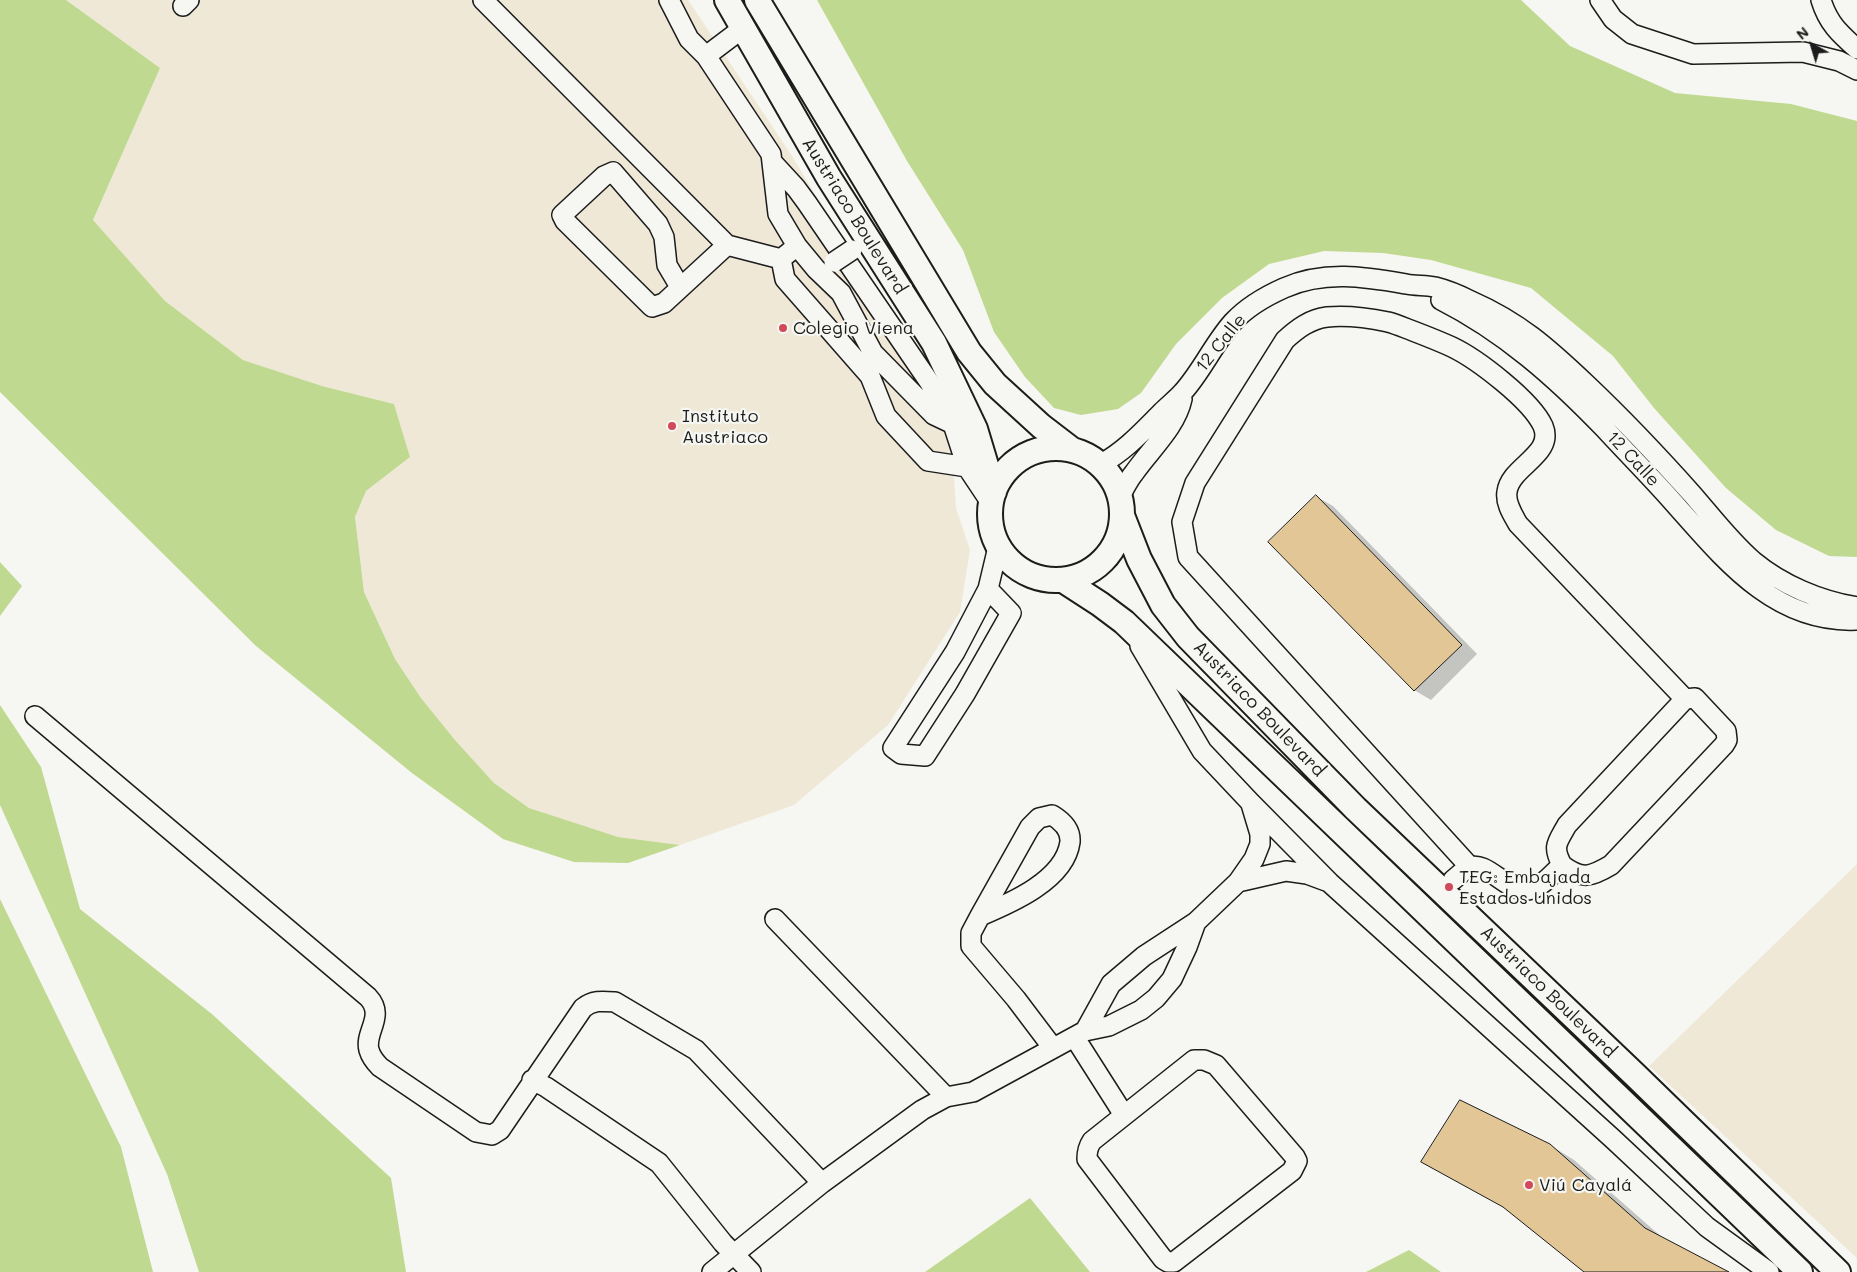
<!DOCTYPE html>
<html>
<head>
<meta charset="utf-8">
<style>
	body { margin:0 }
	#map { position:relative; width:1857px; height:1272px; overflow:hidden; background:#f6f6f2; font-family:Mali,sans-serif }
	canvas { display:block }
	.north { position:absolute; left:1787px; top:20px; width:50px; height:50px; -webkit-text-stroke:4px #f6f6f2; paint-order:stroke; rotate:321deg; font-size:14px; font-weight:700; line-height:20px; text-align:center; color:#1c1c1c }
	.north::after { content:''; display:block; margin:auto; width:18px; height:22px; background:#1c1c1c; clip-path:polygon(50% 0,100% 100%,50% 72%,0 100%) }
</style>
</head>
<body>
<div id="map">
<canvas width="1857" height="1272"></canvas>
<div class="north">N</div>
</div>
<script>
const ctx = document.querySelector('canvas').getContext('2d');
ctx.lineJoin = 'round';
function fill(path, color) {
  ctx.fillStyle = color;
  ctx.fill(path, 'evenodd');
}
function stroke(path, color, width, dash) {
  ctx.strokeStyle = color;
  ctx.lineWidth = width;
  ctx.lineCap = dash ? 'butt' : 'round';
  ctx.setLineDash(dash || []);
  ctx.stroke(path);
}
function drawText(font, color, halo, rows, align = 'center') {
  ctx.font = font + ' Mali,sans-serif';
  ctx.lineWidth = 4.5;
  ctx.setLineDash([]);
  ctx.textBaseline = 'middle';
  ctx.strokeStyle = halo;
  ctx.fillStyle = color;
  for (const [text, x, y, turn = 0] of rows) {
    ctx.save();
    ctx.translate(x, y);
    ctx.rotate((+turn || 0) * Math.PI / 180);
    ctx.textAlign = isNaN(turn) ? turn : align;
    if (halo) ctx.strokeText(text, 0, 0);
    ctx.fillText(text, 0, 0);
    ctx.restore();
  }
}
fill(new Path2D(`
	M 66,0 L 688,0 L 792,156 L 917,364 L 952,448 L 956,508 L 970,550 L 960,612 L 888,725 L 794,805 L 680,845 L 618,837 L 585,827 L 529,808 L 494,783 L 455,740 L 421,698 L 395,659 L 364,592 L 355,517 L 366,491 L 410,457 L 394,404 L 322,386 L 243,360 L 165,301 L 93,220 L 160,68 Z
	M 1857,864 L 1857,1258 L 1649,1066 Z`), '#f0e8d6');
fill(new Path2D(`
	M 0,0 L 66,0 L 160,68 L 93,220 L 165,301 L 243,360 L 322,386 L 394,404 L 410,457 L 366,491 L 355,517 L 364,592 L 395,659 L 421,698 L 455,740 L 494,783 L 529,808 L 618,837 L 680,845 L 628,863 L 574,862 L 503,839 L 412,773 L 256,646 L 0,392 Z
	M 817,0 L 1521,0 L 1570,46 L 1675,93 L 1791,104 L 1857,121 L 1857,557 L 1829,556 L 1776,530 L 1726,488 L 1654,408 L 1613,356 L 1531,288 L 1431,260 L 1383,253 L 1324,251 L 1269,264 L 1222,298 L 1176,344 L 1141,393 L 1118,409 L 1081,415 L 1054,408 L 1025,377 L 994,332 L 963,250 L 907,161 Z
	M 0,562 L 22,586 L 0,616 Z
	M 0,705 L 41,767 L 80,909 L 213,1015 L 391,1178 L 406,1272 L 199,1272 L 167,1174 L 0,805 Z
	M 0,899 L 121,1147 L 153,1272 L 0,1272 Z
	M 1030,1198 L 1090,1272 L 925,1272 Z
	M 1409,1250 L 1441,1272 L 1366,1272 Z`), '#c0d990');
fill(new Path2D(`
	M 1317,497 L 1333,506 L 1477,654 L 1431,700 L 1414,690 Z
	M 1550,1145 L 1574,1160 L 1665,1240 L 1727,1272 L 1586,1272 L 1506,1208 Z`), '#0003');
const building = new Path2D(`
	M 1316,495 L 1462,645 L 1414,691 L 1268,542 Z
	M 1460,1100 L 1550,1144 L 1645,1228 L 1729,1272 L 1584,1272 L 1503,1207 L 1421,1162 Z`);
fill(building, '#e2c696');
stroke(building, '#1c1c1c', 1);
const minor = new Path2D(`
	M 483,0 L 727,245 L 781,259 L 797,246
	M 669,0 L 689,39 L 706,56 L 771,154 L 778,214 L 797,246 L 816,269 L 841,293 L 873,353 L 934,415 L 953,424
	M 1600,0 L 1613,19 L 1632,34 L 1693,54 L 1803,52 L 1839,61 L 1857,70
	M 1821,0 C 1828,23 1839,33 1857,49
	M 183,6 L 189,0
	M 706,56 L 743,28
	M 773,163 L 796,188 L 807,203 L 930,383 L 953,424 L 967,467
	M 781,259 L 785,279 L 870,376 L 886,416 L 928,461 L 967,467 L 991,503
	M 680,287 L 667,265 L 664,237 L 658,224 L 613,172 L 604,176 L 562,215 L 565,221 L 652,307 L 664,303 L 727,245
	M 1441,300 C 1504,332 1555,377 1604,428 C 1627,453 1651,477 1673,502 C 1723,558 1774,624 1857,620
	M 1101,464 C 1125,451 1143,431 1162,412 C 1169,405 1177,399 1183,392 C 1202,371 1214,343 1233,322 C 1247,307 1266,296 1284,288 C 1325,270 1365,277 1406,284 C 1416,286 1425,285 1435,287 C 1447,290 1459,295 1471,301 C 1519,322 1548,348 1586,384 C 1623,419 1658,456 1692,494 C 1712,517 1730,541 1753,561 C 1782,585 1820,601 1857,607
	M 1120,496 C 1125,488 1128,480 1134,473 C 1150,450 1176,427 1182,399
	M 988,589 L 1011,613 L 965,694 L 925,756 L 901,754 L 893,748 L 955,652 L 988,589 L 998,547
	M 1140,646 L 1202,751 L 1251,803 L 1330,883 L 1613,1139 L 1707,1227 L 1769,1272
	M 35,716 L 368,997 C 386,1016 364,1032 369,1050 C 371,1057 375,1062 380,1067 L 476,1132 L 492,1135 L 500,1130 L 583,1008 C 593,1000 602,1001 615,1002 L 696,1050 L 822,1183
	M 1052,815 C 1062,821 1071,829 1070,842 C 1065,880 1011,903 980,916 L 1030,827 L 1039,818 Z
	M 1470,867 L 1188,557 L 1182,522 L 1195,483 L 1285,340 C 1297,329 1310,319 1327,317 C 1347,315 1369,318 1388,322 C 1396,324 1405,328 1413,331 C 1426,336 1439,341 1452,347 C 1477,359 1531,400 1543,426 C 1555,455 1510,466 1507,492 C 1505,503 1513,515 1518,524 L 1685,699
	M 1453,880 C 1458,876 1463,871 1468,868 C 1488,858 1508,897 1532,889 C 1544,885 1553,873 1562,865 C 1552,846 1557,843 1567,825 L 1685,699 L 1695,698 L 1726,731 L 1727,740 L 1724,745 L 1611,865 C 1591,877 1582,880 1562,865
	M 1238,882 L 1286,871 L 1307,874 L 1326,881
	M 980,916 L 971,933 L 971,946 L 1016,999 L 1053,1048
	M 775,919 L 946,1097
	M 1085,1031 L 1111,984 L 1144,956 L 1196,922 L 1238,882 L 1254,859 L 1260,844 L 1260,834 L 1251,804
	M 1075,1038 L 1124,1115
	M 1194,1060 L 1204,1060 L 1216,1065 L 1295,1157 L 1297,1161 L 1292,1171 L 1174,1262 L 1168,1262 L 1163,1259 L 1087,1159 C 1087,1151 1088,1147 1092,1141 Z
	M 532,1080 L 546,1087 L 659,1163 L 723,1243 L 751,1272
	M 712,1272 L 822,1183 L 922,1110 L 946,1097 L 973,1092 L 1085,1031 L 1109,1026 L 1141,1010 L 1156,998 L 1172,979 L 1187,947 L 1196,922`);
const major = new Path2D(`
	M 727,0 L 829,178 L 934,343 L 975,429 L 994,492
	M 757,0 L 969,352 L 995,384 L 1041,426 L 1071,449
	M990 514a66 66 0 1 1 132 0a66 66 0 1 1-132 0Z
	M 1123,518 L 1139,559 L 1163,605 L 1188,637 L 1356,809 L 1634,1074 L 1838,1272
	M 1063,580 L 1100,604 L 1124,622 L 1800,1272`);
stroke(minor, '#1c1c1c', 22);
stroke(major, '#1c1c1c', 28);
stroke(minor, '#f6f6f2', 19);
stroke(major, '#f6f6f2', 24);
const minorBridge = new Path2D(`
	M 834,262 L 852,250`);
stroke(minorBridge, '#1c1c1c', 22, []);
stroke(minorBridge, '#f6f6f2', 19);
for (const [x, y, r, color] of [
	[783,328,5,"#d1495b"],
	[672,426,5,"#d1495b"],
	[1449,887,5,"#d1495b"],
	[1529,1185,5,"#d1495b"]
]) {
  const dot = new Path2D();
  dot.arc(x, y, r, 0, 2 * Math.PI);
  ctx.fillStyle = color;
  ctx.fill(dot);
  stroke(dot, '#f6f6f2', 2);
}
drawText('18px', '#1c1c1c', '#f6f6f2', [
	["Austriaco Boulevard",854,216,58],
	["12 Calle",1221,343,-51],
	["12 Calle",1633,459,47],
	["Austriaco Boulevard",1259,709,46],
	["Austriaco Boulevard",1548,992,44]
]);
drawText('18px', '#1c1c1c', '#f6f6f2', [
	["Colegio Viena",793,328],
	["Instituto",682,416],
	["Austriaco",682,437],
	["TEG: Embajada",1459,877],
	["Estados Unidos",1459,898],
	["Viú Cayalá",1539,1185]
], 'left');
</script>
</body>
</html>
